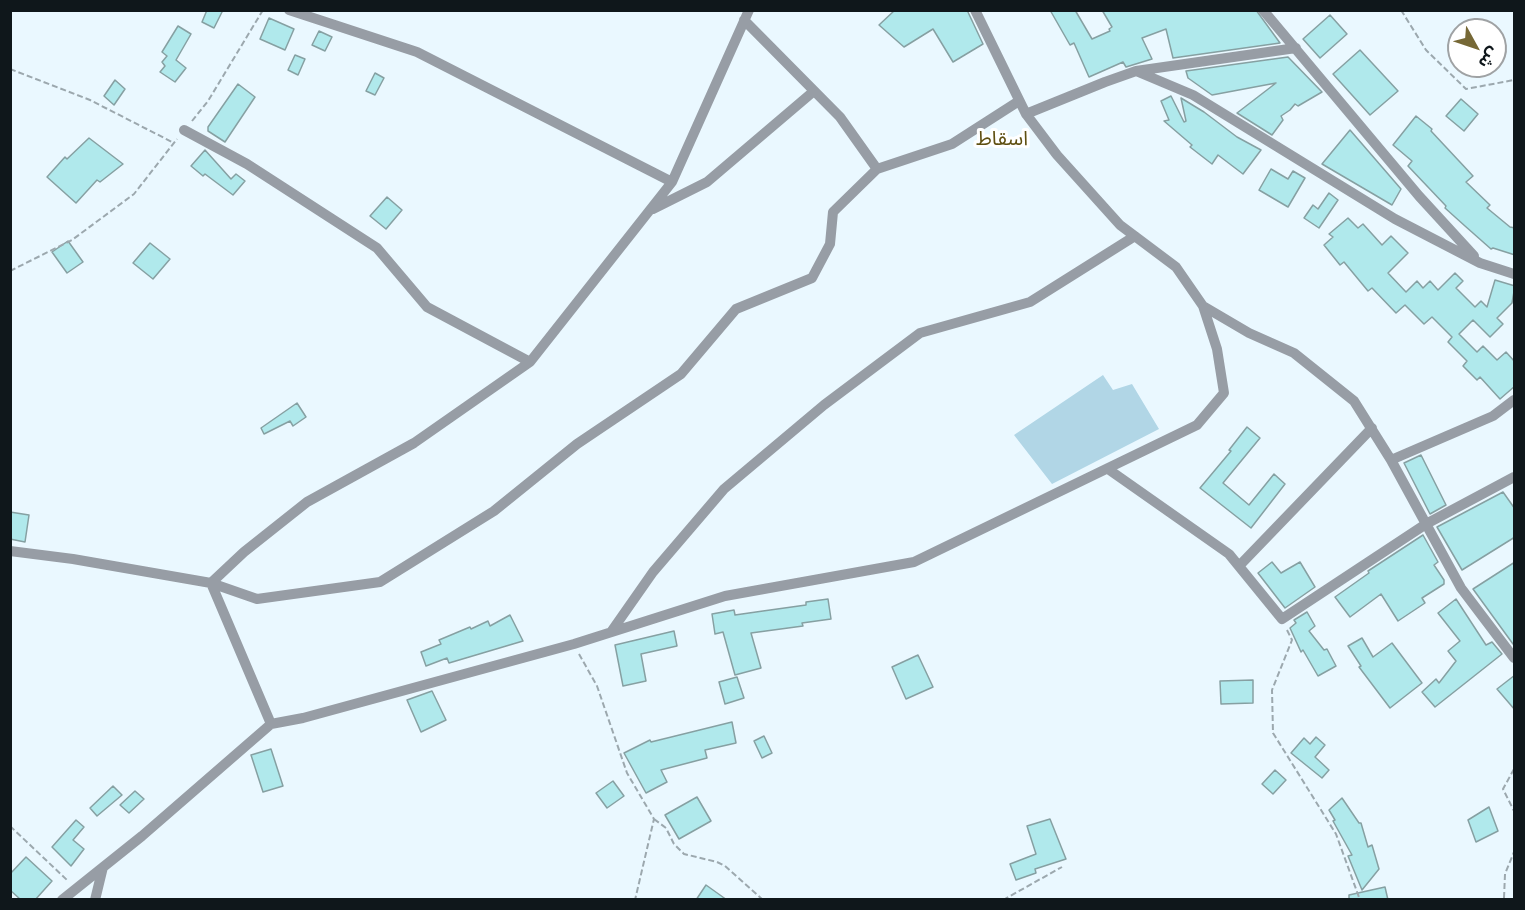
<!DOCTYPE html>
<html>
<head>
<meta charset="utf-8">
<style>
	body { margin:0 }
	#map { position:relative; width:1525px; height:910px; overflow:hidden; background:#eaf8ff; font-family:"Titillium Web","Noto Sans Arabic",sans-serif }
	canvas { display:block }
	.frame { position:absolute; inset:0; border:12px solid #0f171b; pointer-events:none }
	.north { position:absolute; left:1447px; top:18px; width:60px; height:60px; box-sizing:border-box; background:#fff; border:2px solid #9fa2a4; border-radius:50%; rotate:130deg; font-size:16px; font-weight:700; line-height:24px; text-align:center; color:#0f171b }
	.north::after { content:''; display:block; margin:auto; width:21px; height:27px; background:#766836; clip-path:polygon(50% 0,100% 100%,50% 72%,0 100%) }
</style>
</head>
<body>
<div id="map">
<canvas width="1525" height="910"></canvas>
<div class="frame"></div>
<div class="north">ش</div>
</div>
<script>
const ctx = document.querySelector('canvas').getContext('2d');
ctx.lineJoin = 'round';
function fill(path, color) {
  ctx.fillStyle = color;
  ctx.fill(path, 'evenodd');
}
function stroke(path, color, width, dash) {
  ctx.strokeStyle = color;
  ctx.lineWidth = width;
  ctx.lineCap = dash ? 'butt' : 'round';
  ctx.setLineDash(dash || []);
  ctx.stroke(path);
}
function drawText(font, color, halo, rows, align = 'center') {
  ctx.font = font + ' "Titillium Web","Noto Sans Arabic",sans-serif';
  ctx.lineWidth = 6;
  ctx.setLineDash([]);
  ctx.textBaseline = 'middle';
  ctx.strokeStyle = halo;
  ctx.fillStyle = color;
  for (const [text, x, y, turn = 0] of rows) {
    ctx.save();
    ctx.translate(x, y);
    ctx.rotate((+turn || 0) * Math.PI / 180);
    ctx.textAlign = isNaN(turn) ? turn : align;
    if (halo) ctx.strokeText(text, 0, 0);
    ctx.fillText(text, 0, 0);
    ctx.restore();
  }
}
fill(new Path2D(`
	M 1103,375 L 1113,390 L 1132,384 L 1159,429 L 1052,484 L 1014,435 Z`), '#b1d6e6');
const building = new Path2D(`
	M 207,10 L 223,10 L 214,28 L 202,22 Z
	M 895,10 L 967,10 L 983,44 L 953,62 L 933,29 L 904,47 L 879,25 Z
	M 1050,10 L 1075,10 L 1092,39 L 1110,31 L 1109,29 L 1112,27 L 1102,10 L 1256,10 L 1280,43 L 1173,58 L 1166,29 L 1142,38 L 1152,59 L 1126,67 L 1123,62 L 1089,77 L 1074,43 L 1070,45 Z
	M 1330,15 L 1347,34 L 1320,58 L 1303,39 Z
	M 269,18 L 294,29 L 285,50 L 260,39 Z
	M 178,26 L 191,34 L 176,60 L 186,68 L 175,82 L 160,72 L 165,66 L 162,62 L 167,56 L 162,52 Z
	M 319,31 L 332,37 L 325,51 L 312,45 Z
	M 1360,50 L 1398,91 L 1370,115 L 1333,74 Z
	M 295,55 L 305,59 L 298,75 L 288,70 Z
	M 1288,57 L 1322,92 L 1298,106 L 1295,104 L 1290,110 L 1281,116 L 1283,120 L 1272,135 L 1237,113 L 1276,83 L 1212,95 L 1188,78 L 1186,71 Z
	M 375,73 L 384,78 L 375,95 L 366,91 Z
	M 115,80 L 125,89 L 114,105 L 104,96 Z
	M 238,84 L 255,97 L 225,142 L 208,131 L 208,127 Z
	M 1171,96 L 1184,122 L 1186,121 L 1181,98 L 1204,112 L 1237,137 L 1261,150 L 1243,174 L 1218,155 L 1212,164 L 1190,147 L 1192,145 L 1164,121 L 1169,120 L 1161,101 Z
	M 1461,99 L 1478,114 L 1464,131 L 1446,116 Z
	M 1416,116 L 1432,129 L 1431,131 L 1473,176 L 1466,182 L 1490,205 L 1487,208 L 1510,227 L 1515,228 L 1515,255 L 1493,248 L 1491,249 L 1465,226 L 1445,208 L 1446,206 L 1408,166 L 1412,161 L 1393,145 Z
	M 1350,130 L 1401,189 L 1392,205 L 1322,164 Z
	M 89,138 L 123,164 L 100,182 L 97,180 L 76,203 L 47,177 L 65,157 L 67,159 Z
	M 205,150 L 231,179 L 236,174 L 245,181 L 233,195 L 205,174 L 203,176 L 191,166 Z
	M 1271,169 L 1288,179 L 1293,171 L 1305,178 L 1288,207 L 1259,190 Z
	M 1329,193 L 1338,200 L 1319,228 L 1304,218 L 1313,205 L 1318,209 Z
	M 387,197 L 402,210 L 386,229 L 370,216 Z
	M 1348,218 L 1358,228 L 1363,224 L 1382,245 L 1391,236 L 1408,253 L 1388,273 L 1406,292 L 1417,281 L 1423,288 L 1430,281 L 1438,290 L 1455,273 L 1463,281 L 1456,288 L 1475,307 L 1481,301 L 1487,307 L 1495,280 L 1515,286 L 1512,303 L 1497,318 L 1503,324 L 1490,337 L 1473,320 L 1459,334 L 1477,352 L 1483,346 L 1497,360 L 1506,352 L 1515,362 L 1515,386 L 1500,399 L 1480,377 L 1477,380 L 1463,366 L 1467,361 L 1448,342 L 1452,337 L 1432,317 L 1424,324 L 1405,305 L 1396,313 L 1372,288 L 1368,291 L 1344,262 L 1340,265 L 1324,245 L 1333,237 L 1329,234 Z
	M 68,241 L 83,262 L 67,273 L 52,252 Z
	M 150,243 L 170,259 L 153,279 L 133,263 Z
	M 297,403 L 306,417 L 293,426 L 290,421 L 264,434 L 261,428 Z
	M 1247,427 L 1260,438 L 1223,483 L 1249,505 L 1274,474 L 1285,484 L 1251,528 L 1200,488 L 1231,451 L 1229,450 Z
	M 1421,455 L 1446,505 L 1430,514 L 1404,463 Z
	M 1503,492 L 1515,509 L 1515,537 L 1462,570 L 1437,527 Z
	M 10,512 L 29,515 L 25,542 L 10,539 Z
	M 1423,535 L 1438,562 L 1434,565 L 1444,580 L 1444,584 L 1422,598 L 1425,603 L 1398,621 L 1381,594 L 1350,617 L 1335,597 L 1369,573 L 1368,571 Z
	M 1272,562 L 1281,573 L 1300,562 L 1315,587 L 1285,608 L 1258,573 Z
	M 1515,562 L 1515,643 L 1513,644 L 1473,589 Z
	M 828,599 L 831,619 L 802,623 L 803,626 L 751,633 L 761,668 L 735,675 L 723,632 L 715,634 L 712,614 L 734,610 L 735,615 L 763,611 L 806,605 L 806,602 Z
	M 1456,599 L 1486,645 L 1492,642 L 1502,654 L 1435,707 L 1422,692 L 1436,679 L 1439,683 L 1456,661 L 1448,651 L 1460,641 L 1438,613 Z
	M 1307,612 L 1315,626 L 1309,631 L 1324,650 L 1327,649 L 1336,666 L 1318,676 L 1303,650 L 1301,652 L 1290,628 L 1296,623 L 1294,620 Z
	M 510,615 L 523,641 L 449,663 L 447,658 L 426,666 L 421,652 L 441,644 L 439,640 L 470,627 L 471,629 L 488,621 L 490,626 Z
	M 674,631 L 677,646 L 641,654 L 646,681 L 623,686 L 615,645 Z
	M 1362,638 L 1373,657 L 1392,643 L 1422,683 L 1390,708 L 1359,667 L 1361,666 L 1348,646 Z
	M 918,655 L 933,687 L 906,699 L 892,667 Z
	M 1515,675 L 1515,710 L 1497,689 Z
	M 737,677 L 744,698 L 725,704 L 719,682 Z
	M 1253,680 L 1253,703 L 1221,704 L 1220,681 Z
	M 432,691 L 446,720 L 421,732 L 407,700 Z
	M 732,722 L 736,743 L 705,750 L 707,758 L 661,770 L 667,782 L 646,793 L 624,753 L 650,740 L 651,742 Z
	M 764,736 L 772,753 L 762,758 L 754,741 Z
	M 1316,737 L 1325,745 L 1315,757 L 1329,770 L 1322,778 L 1291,753 L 1304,738 L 1310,744 Z
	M 271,749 L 283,786 L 263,792 L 251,755 Z
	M 1275,770 L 1286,780 L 1273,794 L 1262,784 Z
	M 613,781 L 624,796 L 607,808 L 596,793 Z
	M 113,786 L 122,795 L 97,816 L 90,808 Z
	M 135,791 L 144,799 L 129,813 L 120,805 Z
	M 697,797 L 711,821 L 679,839 L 665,815 Z
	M 1342,798 L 1359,823 L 1361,823 L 1368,847 L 1372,845 L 1379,869 L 1362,890 L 1348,856 L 1352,855 L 1333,821 L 1335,820 L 1329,810 Z
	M 1489,807 L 1498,831 L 1476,842 L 1468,820 Z
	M 1050,819 L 1066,859 L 1035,869 L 1036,873 L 1016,880 L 1010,864 L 1036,854 L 1027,826 Z
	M 76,820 L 84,827 L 73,840 L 84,849 L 71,866 L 52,847 Z
	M 26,857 L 52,881 L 35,900 L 21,900 L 10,890 L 10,874 Z
	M 706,885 L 727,900 L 696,900 Z
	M 1385,887 L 1388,900 L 1349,900 L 1349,895 Z`);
fill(building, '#b0e9ec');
stroke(building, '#86a0a2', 1.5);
stroke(new Path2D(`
	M 1401,10 L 1426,50 L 1466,89 L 1514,80
	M 10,69 L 90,100 L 174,143
	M 192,121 L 208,101 L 263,10
	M 10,271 L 72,240 L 134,194 L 177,139
	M 1287,630 L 1292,640 L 1272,690 L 1273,733 L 1336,834 L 1360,900
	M 579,654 L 597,686 L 627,773 L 654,819 L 635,900
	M 1514,769 L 1503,789 L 1514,811
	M 654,819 L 666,828 L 674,844 L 684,854 L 717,862 L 725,866 L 763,900
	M 10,826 L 67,880
	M 1504,898 L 1505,874 L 1514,852
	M 1003,900 L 1062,867`), '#9ca8ae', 2, [6, 3]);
stroke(new Path2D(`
	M 289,10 L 417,52 L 672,182
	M 1263,10 L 1419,196 L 1474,256
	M 744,20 L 840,117 L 877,169
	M 1136,71 L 1296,48
	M 1026,114 L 1105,82 L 1136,71 L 1193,95 L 1395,219 L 1480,263 L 1514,274
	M 184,130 L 247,164 L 377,248 L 427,307 L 530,362
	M 653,209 L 707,182 L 814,91
	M 1203,306 L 1249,333 L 1294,353 L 1354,401 L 1391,460 L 1461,588 L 1514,658
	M 1391,460 L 1493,416 L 1514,400
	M 1108,469 L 1229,554 L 1282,619 L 1426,524 L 1514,477
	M 10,551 L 73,559 L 211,583 L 257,599 L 380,582 L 494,511 L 577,444 L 681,374 L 736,309 L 812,278 L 830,244 L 833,212 L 877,169 L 952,144 L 1019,101
	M 1240,565 L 1372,428
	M 211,583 L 271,724 L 303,718 L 574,644 L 725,596 L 914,562 L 1197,425 L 1224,393 L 1217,349 L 1203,306 L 1176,267 L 1120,225 L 1057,155 L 1026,114 L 975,10
	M 211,583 L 244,552 L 307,502 L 414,443 L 530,362 L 672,182 L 749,10
	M 611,632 L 653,572 L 724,489 L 824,405 L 920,333 L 1030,302 L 1135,236
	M 62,900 L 142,836 L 271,724
	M 95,900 L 103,867`), '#979da5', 10);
drawText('20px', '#5e4f11', '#fff', [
	["اسقاط",1002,140]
]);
</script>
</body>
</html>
